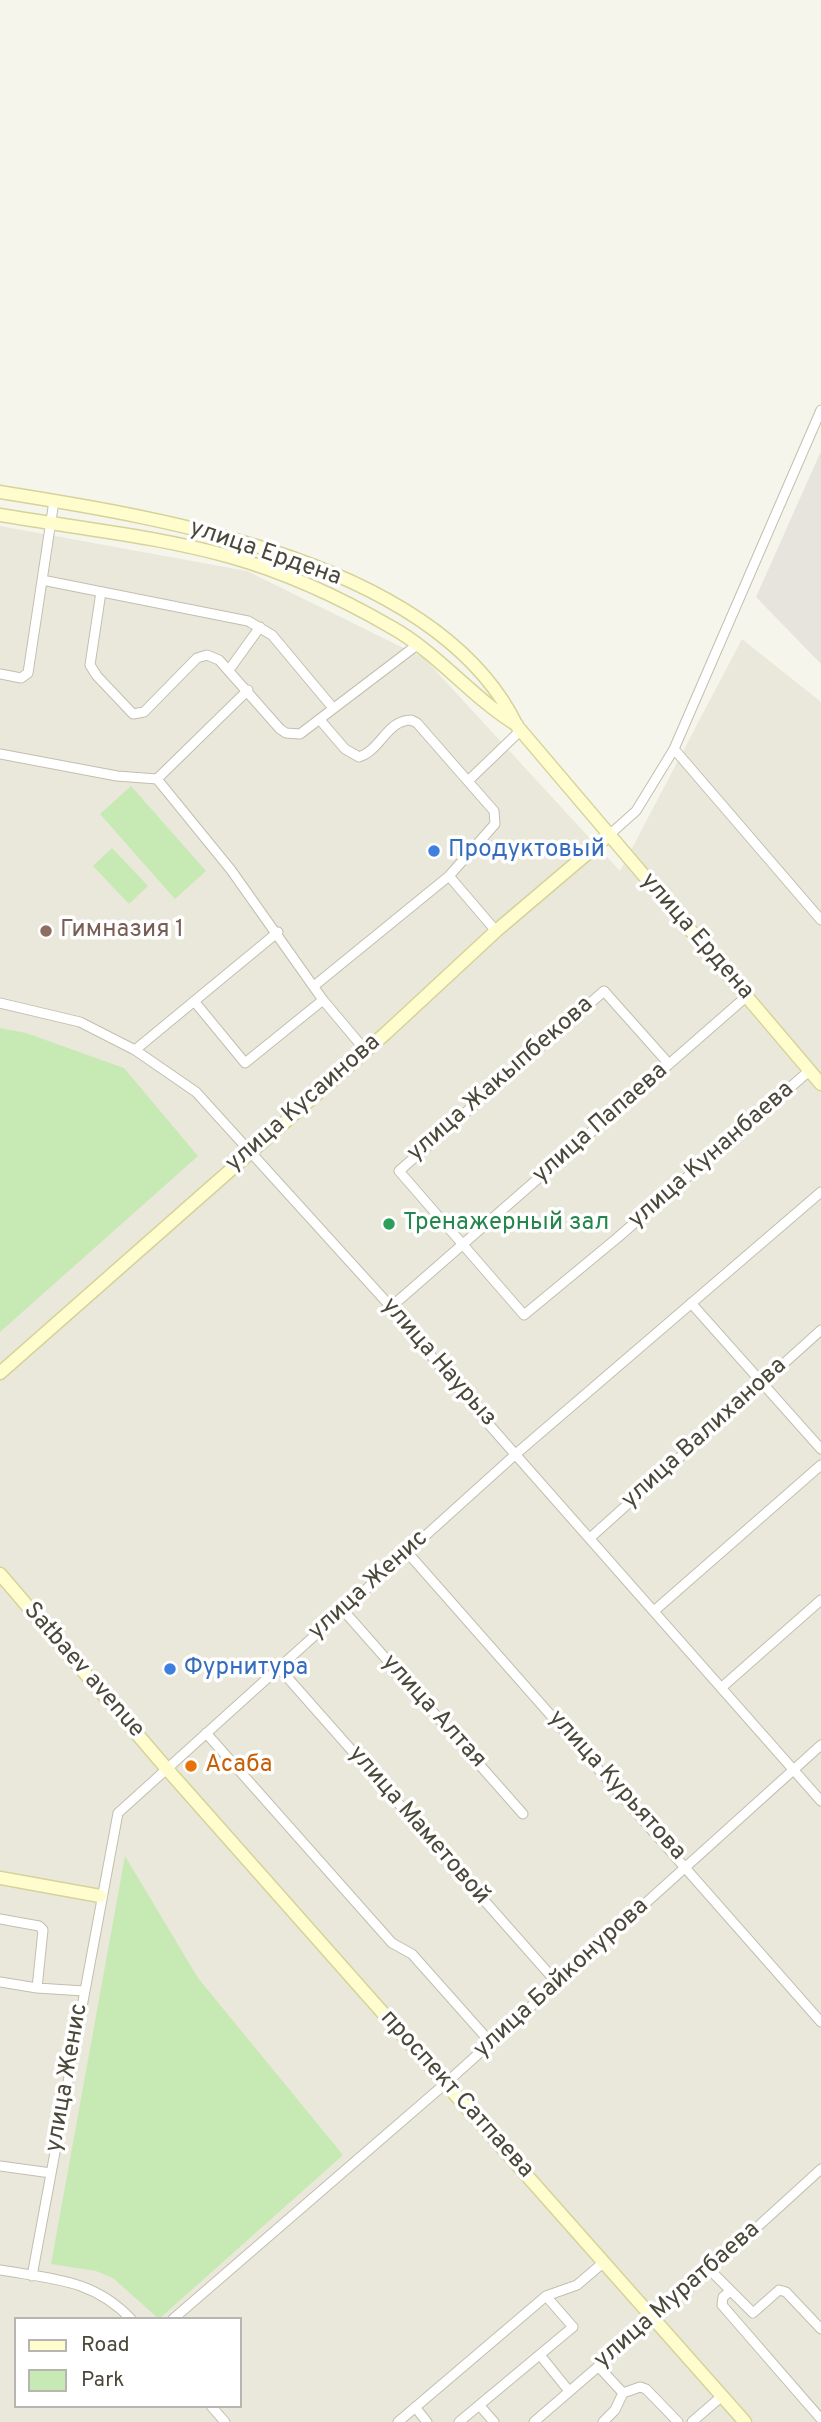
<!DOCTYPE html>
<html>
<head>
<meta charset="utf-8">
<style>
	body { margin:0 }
	#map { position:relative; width:821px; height:2422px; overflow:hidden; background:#f6f5ec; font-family:Overpass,sans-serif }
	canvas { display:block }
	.legend { position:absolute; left:14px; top:2317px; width:228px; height:91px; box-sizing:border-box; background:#fff; border:2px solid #b7b5b0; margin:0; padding:9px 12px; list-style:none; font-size:21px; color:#4b4739 }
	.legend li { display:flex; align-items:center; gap:14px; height:35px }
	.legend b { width:35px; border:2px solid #b7b5b0 }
</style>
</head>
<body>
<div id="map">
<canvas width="821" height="2422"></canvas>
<ul class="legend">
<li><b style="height:9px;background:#fffdcd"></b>Road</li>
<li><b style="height:19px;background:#c7eab4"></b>Park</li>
</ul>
</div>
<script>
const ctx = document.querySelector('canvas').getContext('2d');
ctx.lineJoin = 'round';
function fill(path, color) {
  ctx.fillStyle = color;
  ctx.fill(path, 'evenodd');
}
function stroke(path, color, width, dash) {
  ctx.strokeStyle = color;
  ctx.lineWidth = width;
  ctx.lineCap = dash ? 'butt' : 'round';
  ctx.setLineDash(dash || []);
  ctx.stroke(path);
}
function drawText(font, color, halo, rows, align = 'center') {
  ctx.font = font + ' Overpass,sans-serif';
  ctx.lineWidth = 7;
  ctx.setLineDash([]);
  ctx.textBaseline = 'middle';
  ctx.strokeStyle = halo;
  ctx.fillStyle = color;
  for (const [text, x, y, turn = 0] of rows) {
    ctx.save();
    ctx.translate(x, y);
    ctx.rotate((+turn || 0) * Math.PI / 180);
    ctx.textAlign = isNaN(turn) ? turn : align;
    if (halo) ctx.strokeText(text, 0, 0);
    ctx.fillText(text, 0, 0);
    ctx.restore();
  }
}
fill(new Path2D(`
	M 0,526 L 247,571 L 424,658 L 620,871 L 742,639 L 821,702 L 821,2422 L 0,2422 ZM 16,2319 L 240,2319 L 240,2406 L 16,2406 Z`), '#eae8da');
fill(new Path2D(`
	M 821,451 L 821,664 L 756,597 Z`), '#e6e4dd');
fill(new Path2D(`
	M 131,786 L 206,871 L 175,899 L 100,814 Z
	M 112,848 L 148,886 L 129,904 L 93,866 Z
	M 0,1028 L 26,1033 L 124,1068 L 198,1156 L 0,1332 Z
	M 125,1856 L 198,1978 L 343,2155 L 159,2319 L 113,2278 L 96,2271 L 51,2264 Z`), '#c7eab4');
const street = new Path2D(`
	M 42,580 L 248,621 L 272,635 L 333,708
	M 101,592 L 90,665 L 97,676 L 133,714 L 144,712 L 197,658 L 207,655 L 219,660 L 280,729 L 286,733 L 300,734 L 417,645
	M 229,670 L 260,627
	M 0,674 L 21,678 L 28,673 L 54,501
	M 320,720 L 345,749 L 359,757 C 381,750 387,720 411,720 L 417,723 L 494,811 L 495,824 L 449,876 L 496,931
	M 674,749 L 821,920
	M 0,754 L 117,776 L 157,779 L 231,870 L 323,1000 L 365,1050
	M 157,779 L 248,690
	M 468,781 L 521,730
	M 609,835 L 636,811 L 674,749 L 821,410
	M 314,986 L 449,876
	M 194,1001 L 245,1063 L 323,1000
	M 0,1003 L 80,1022 L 135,1050 L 196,1092 L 391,1307 L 470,1403 L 821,1801
	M 135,1050 L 278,932
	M 669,1064 L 604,991 L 399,1171 L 524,1315 L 616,1239 L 809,1071
	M 691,1303 L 821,1449
	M 391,1307 L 747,996
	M 590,1538 L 821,1330
	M 407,1552 L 821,2022
	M 343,1610 L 523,1814
	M 654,1611 L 821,1465
	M 279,1668 L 558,1984
	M 721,1688 L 821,1600
	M 206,1733 L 392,1943 L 412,1954 L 491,2043
	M 0,1919 L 39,1926 L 43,1930 L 37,1988 L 84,1991
	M 0,1982 L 37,1988
	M 0,2166 L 51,2173
	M 0,2270 C 52,2279 93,2279 131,2319
	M 710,2270 L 753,2313 L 779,2290 L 786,2292 L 821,2329
	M 32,2276 L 118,1813 L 517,1453 L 821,1192
	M 729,2292 L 723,2297 L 722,2305 L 821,2419
	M 173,2319 L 446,2083 L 821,1745
	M 540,2355 L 569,2391
	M 598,2366 L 623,2393 L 615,2410 L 603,2422
	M 623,2393 L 640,2387 L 646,2389 L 678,2422
	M 479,2405 L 494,2422
	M 211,2406 L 225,2422
	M 415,2407 L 427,2422
	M 398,2422 L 546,2296 L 577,2285 L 604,2262
	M 459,2422 L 573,2327 L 546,2296
	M 534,2422 L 710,2270 L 821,2169
	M 692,2422 L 722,2396`);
const secondary = new Path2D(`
	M 0,492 C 163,518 437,561 517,726 L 821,1084
	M 0,515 C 76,528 156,536 231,557 C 287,573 341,598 391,627 C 438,653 471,697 517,725
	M 0,1373 L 386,1033 L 496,931 L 609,835
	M 0,1574 L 167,1769 L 745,2422
	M 0,1878 L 100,1896`);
stroke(street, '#c2bfae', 11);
stroke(secondary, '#d6d29b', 15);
stroke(street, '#fff', 9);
stroke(secondary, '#fffdcd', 12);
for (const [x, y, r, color] of [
	[434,851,7,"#3f7fe0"],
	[46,931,7,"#8d6e63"],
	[389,1224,7,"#2e9e5b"],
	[170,1669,7,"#3f7fe0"],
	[191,1766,7,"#e8710a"]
]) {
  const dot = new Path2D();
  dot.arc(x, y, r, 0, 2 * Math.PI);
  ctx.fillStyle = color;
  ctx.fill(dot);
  stroke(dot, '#fff', 2.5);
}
drawText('24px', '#4b4739', '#fff', [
	["улица Ердена",265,554,19],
	["улица Ердена",696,937,49],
	["улица Жакыпбекова",501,1080,-41],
	["улица Кусаинова",304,1104,-41],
	["улица Папаева",601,1124,-41],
	["улица Кунанбаева",712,1156,-41],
	["улица Наурыз",438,1363,49],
	["улица Валиханова",705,1434,-42],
	["улица Женис",369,1586,-42],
	["Satbaev avenue",83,1671,49],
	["улица Алтая",433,1712,48],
	["улица Курьятова",616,1786,48],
	["улица Маметовой",418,1826,49],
	["улица Байконурова",562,1979,-42],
	["улица Женис",68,2078,-80],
	["проспект Сатпаева",456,2095,48],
	["улица Муратбаева",678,2296,-41]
]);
drawText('24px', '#366cbe', '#fff', [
	["Продуктовый",448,851],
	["Фурнитура",184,1669]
], 'left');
drawText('24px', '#785e54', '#fff', [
	["Гимназия 1",60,931]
], 'left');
drawText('24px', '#27864d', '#fff', [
	["Тренажерный зал",403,1224]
], 'left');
drawText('24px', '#c56008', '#fff', [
	["Асаба",205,1766]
], 'left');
</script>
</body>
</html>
